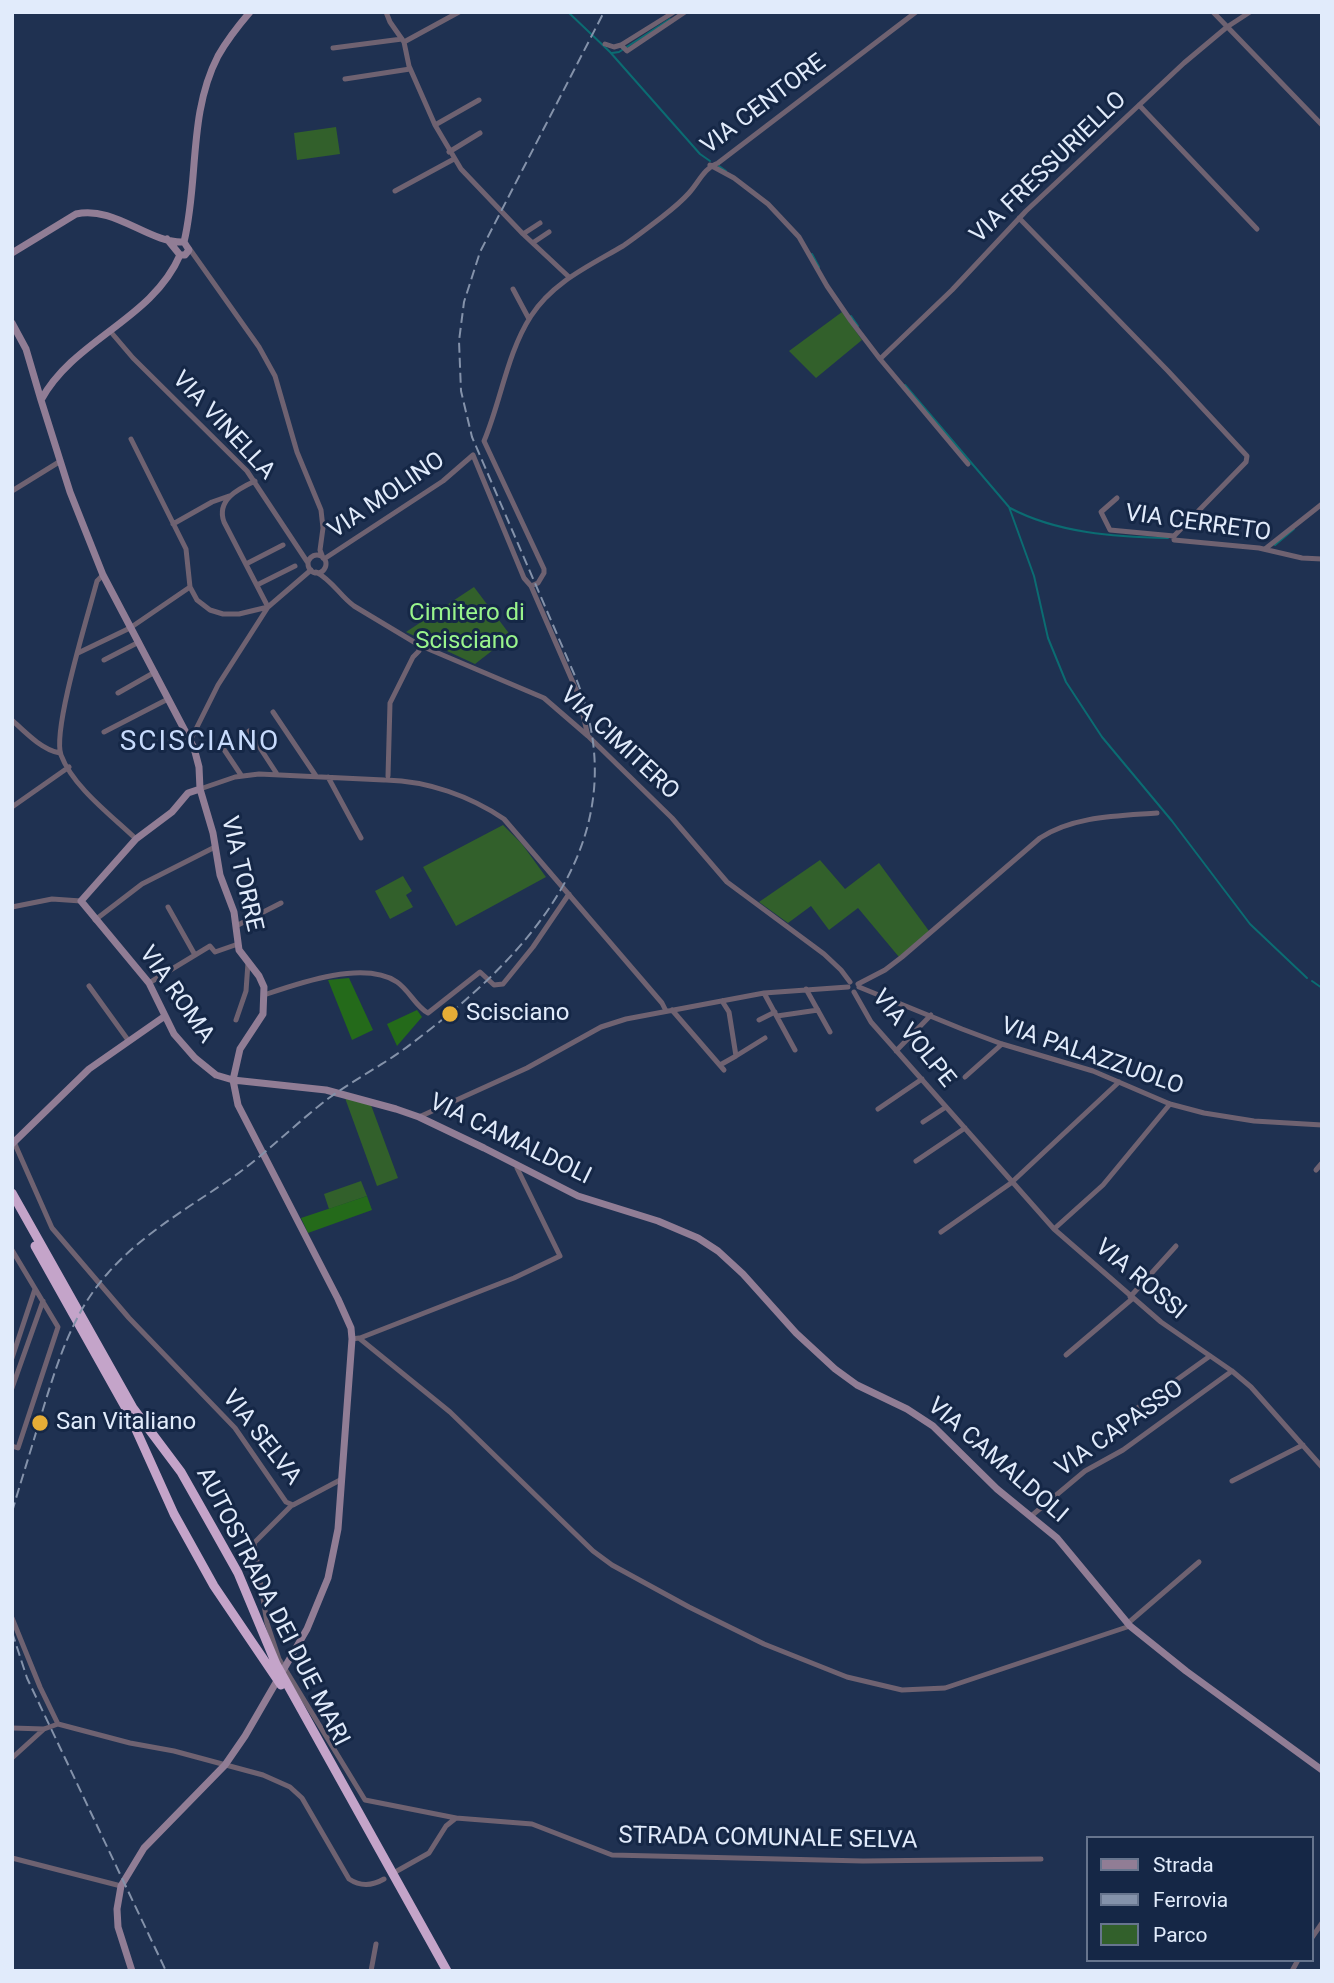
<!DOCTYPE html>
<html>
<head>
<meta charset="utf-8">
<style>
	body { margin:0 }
	#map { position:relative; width:1334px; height:1983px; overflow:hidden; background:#1f3151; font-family:Roboto,sans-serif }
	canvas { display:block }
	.frame { position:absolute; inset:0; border:14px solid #e1ebfb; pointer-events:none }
	.legend { position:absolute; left:1086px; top:1836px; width:228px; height:126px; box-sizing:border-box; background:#152746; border:2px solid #67758e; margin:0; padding:9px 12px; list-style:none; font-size:21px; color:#e1ebfb }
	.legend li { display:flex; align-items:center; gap:14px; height:35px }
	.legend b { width:35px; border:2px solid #67758e }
</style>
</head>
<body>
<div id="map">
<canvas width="1334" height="1983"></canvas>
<div class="frame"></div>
<ul class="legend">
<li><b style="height:9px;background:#917d95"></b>Strada</li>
<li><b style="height:9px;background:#8492aa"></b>Ferrovia</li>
<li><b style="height:19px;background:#32602b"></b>Parco</li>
</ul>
</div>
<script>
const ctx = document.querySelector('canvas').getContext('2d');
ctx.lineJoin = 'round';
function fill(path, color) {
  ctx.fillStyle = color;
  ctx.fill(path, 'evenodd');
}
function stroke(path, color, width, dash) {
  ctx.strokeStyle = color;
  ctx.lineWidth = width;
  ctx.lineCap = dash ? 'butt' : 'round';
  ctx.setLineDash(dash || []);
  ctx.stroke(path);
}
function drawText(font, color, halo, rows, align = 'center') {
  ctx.font = font + ' Roboto,sans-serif';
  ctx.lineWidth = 6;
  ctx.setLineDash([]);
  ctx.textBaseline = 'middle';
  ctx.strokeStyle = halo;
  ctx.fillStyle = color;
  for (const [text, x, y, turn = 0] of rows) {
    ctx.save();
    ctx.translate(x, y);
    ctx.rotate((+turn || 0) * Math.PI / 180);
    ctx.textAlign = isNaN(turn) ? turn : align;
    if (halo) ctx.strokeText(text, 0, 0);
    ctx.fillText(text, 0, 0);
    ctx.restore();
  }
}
fill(new Path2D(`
	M 336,127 L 340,154 L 297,160 L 294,133 Z
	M 842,312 L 862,340 L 816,378 L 789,351 Z
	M 474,587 L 511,636 L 475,664 L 406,632 Z
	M 503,825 L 522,844 L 546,877 L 456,926 L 423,867 Z
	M 820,860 L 845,889 L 879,863 L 929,931 L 899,957 L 858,908 L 829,930 L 811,906 L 788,923 L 759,902 Z
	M 403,876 L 412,891 L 406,895 L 413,907 L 390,919 L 375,891 Z
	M 345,1098 L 371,1105 L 398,1178 L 377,1186 Z
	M 361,1181 L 367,1196 L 329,1209 L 324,1194 Z`), '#32602b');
fill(new Path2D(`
	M 349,978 L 373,1030 L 352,1040 L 328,980 Z
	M 417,1010 L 422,1017 L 397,1046 L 387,1024 Z
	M 367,1196 L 372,1210 L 308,1233 L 301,1218 Z`), '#246a1a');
stroke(new Path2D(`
	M 568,12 L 610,52 L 700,154 L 710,161
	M 612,53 L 619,52 L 670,19
	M 719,166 L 726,171
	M 812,254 L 819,267
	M 851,316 L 858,326
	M 905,385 L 1009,507 L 1034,576 L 1048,638 L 1066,682 L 1102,737 L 1172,821 L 1250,924 L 1307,978
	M 1010,508 C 1057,533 1115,537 1168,538
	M 1275,545 L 1294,529
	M 1312,981 L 1322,988`), '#0b6c72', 2);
stroke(new Path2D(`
	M 386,12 L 390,22 L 404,42 L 409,66 L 435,125 L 461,169 L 523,234 L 569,277
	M 1213,12 L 1322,125
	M 404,42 L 459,12
	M 605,44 L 614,47 L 621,45 L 674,12
	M 621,45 L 627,51 L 685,12
	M 333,48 L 402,39
	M 345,79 L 410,69
	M 1139,105 L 1257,229
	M 435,125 L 479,100
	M 449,152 L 480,133
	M 710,165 L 734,178 L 768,204 L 799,237 L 827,286 L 851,321 L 880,359 L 968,464
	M 395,191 L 454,159
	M 1019,218 L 1168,371 L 1247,456 L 1246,462 L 1174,536
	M 523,234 L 540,223
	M 534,242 L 549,232
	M 189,248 L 259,347 L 275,376 L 297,452 L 321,510 L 323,528 L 320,550 L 323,558
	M 513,289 L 529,319
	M 110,331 L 133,358 L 247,471 L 308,563
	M 880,359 L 952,290 L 1026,211 L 1184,63 L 1227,27 L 1250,12
	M 131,439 L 186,549 L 190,587 L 197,600 L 210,610 L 223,614 L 239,614 L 268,607
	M 255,481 C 238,489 216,500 224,522 L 268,607
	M 12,491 L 59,462
	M 1117,498 L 1101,512 L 1110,530 L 1174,536
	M 173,524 L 212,502 L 229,496
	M 1174,536 L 1174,540 L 1259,548 L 1302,558 L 1322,559
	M 1265,549 L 1322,504
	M308 564a9 9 0 1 1 18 0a9 9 0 1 1-18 0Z
	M 324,559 L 443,481 L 473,455 L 524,578 L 531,586 L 538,583 L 544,573 L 544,569 L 484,441 C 501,401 507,353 531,316 C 553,282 589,266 623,246 C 636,237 649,227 662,217 C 671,210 681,202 689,193 C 699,182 704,168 718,163 L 916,12
	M 246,564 L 283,545
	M 316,572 C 332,580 340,596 354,606 L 419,645 L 544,698 L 588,736 L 672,818 L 727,882 L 824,954 L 841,970 L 850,982
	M 103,575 L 97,581 C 89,612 52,730 61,755 C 73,787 112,816 136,839
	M 257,585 L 295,566
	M 531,586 L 578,694 L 588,736
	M 78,653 L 130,628 L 190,587
	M 104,660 L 139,642
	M 118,693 L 155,672
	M 273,712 L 316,776
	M 12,720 C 25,732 42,750 60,753
	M 249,731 L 277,774
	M 104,732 L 168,699
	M 191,739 L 218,685 L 268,607 L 311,570
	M 223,748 L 241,775
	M 388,776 L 390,703 L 413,657 L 419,651 L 419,645
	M 328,777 L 361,838
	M 386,780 C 428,781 470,796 504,819 L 662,1003 L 666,1011
	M 200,789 L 235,777 L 259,774 L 384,780
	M 12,807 L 69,767
	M 12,907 L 52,899 L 81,901
	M 168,907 L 195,955
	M 95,920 L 142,884 L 215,847
	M 236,926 L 281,903
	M 149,983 L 210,946 L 215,952 L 238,944
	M 858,984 L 885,970 L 902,957 L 1040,838 C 1074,816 1117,816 1157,813
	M 89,986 L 128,1040
	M 859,987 L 962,1029 L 1002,1044 L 1093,1071 L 1170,1104 L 1204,1113 L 1254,1121 L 1322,1125
	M 806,989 L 830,1032
	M 854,992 L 871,1022 L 1054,1229 L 1161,1322 L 1232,1371 L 1251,1387 L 1322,1467
	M 764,993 L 795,1050
	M 264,995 C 299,983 364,960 397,982 C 409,990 416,1007 428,1013 L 480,972 L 494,985 L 503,984 L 533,947 L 569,894
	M 672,1010 L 724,1070
	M 777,1016 L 818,1010
	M 236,1020 L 246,991 L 248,963
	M 759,1020 L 775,1012
	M 896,1051 L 931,1015
	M 736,1056 L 765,1038
	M 720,1065 L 736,1056 L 729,1012 L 722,1001
	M 965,1077 L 1002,1044
	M 878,1109 L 922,1079
	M 419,1117 L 527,1068 L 601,1027 L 626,1019 L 764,993 L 848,987
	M 923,1122 L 946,1107
	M 14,1142 L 52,1228 L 129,1318 L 235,1428 L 286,1502 L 293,1505 L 342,1479
	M 916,1161 L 965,1128
	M 1316,1170 L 1322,1163
	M 1054,1229 L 1103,1185 L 1170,1104
	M 941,1232 L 1011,1183 L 1119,1082
	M 12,1250 L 58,1327 L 18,1448 L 12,1446
	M 1130,1297 L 1176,1246
	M 360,1338 L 514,1278 L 560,1256 L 517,1168 L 518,1165
	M 352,1339 L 359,1338 L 450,1412 L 593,1551 L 612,1565 L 689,1607 L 764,1644 L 847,1677 L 902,1690 L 945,1688 L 1130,1626
	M 1066,1355 L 1132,1299
	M 12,1358 L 35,1289
	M 12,1388 L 43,1301
	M 1129,1414 L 1210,1356
	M 1232,1481 L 1303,1445
	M 292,1505 L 254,1543 L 267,1623 L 279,1659 L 365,1800 L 456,1818
	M 1030,1517 L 1085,1471 L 1123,1450 L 1232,1371
	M 12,1618 L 40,1687 L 58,1724
	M 1127,1624 L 1199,1562
	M 58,1724 L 130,1743 L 174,1751 L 263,1775 L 290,1787 L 302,1798 L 349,1879 C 361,1887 372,1886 384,1879
	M 12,1728 L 44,1729 L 58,1724
	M 12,1758 L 44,1729
	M 12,1858 L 121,1886
	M 397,1871 L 429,1853 L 446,1826 L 456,1818 L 532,1824 L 612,1855 L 863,1861 L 1041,1859
	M 1311,1939 L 1322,1923
	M 371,1971 L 376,1944
	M 1292,1971 L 1298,1960`), '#6f6271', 5);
stroke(new Path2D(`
	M 167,239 L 180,255 L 185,255 L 189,250 L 184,242
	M 184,242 C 199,180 188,114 218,56 C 227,40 238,26 250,12
	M 12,253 L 76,214 C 114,205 150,244 184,242
	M 12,323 L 26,349 L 41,400
	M 200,789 L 188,793 L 172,812 L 136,839 L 81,901 L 149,983 L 174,1034 L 195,1058 L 216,1075 L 233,1080 L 326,1090 L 396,1109 L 419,1117 L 484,1148 L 578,1196 L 658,1221 L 698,1238 L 718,1251 L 743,1274 L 796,1333 L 835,1369 L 857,1385 L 907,1409 L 933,1426 L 997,1489 L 1057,1538 L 1130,1626 L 1186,1671 L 1322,1770
	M 12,1144 L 89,1069 L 165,1016
	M 132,1971 L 118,1927 L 117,1909 L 121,1886 L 144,1848 L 225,1765 L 245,1736 L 307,1629 L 328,1578 L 338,1529 L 352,1339 L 351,1328 L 338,1299 L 238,1105 L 233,1080 L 240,1049 L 263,1014 L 264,987 L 259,976 L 239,950 L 234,912 L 220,875 L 213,833 L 200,789 L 199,767 L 194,748 L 103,575 L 70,492 L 41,400 C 74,339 152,320 180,255`), '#917d95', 7);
stroke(new Path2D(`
	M 12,1193 L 133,1408 L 181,1472 L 215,1532 L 238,1573 L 276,1664 L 447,1971
	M 35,1246 L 128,1412 L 174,1514 L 214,1586 L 281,1685`), '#c4a4c9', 9);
stroke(new Path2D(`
	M 12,1512 C 21,1481 31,1450 40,1419 C 56,1367 71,1314 108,1273 C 143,1233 190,1207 233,1177 C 267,1153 296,1123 329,1098 C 355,1079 385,1064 411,1044 C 531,954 641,836 575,676 L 472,437 L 461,391 L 459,341 L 464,302 L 480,252 L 604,12
	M 12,1632 L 27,1678 L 166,1971`), '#8492aa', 2, [10, 5]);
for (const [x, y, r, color] of [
	[450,1014,9,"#e6ad36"],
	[40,1423,9,"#e6ad36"]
]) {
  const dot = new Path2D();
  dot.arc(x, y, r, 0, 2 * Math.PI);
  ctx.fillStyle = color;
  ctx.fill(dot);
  stroke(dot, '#152746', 2.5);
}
drawText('24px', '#e1ebfb', '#152746', [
	["VIA CENTORE",764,105,-37],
	["VIA FRESSURIELLO",1049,168,-44],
	["VIA VINELLA",223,426,47],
	["VIA MOLINO",387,496,-34],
	["VIA CERRETO",1198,524,8],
	["VIA CIMITERO",619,744,43],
	["VIA TORRE",241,874,77],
	["VIA ROMA",176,995,55],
	["VIA VOLPE",913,1039,51],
	["VIA PALAZZUOLO",1092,1057,19],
	["VIA CAMALDOLI",510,1140,26],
	["VIA ROSSI",1140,1280,40],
	["VIA CAPASSO",1120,1429,-35],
	["VIA SELVA",261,1438,52],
	["VIA CAMALDOLI",997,1461,41],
	["AUTOSTRADA DEI DUE MARI",272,1607,63],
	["STRADA COMUNALE SELVA",768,1839,1]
]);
drawText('24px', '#99f48c', '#152746', [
	["Cimitero di",467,614],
	["Scisciano",467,642]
]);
drawText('24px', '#e1ebfb', '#152746', [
	["Scisciano",466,1014],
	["San Vitaliano",56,1423]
], 'left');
ctx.letterSpacing = '2px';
drawText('28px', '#c8dbfc', '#152746', [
	["SCISCIANO",200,743]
]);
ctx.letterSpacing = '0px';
</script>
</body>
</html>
